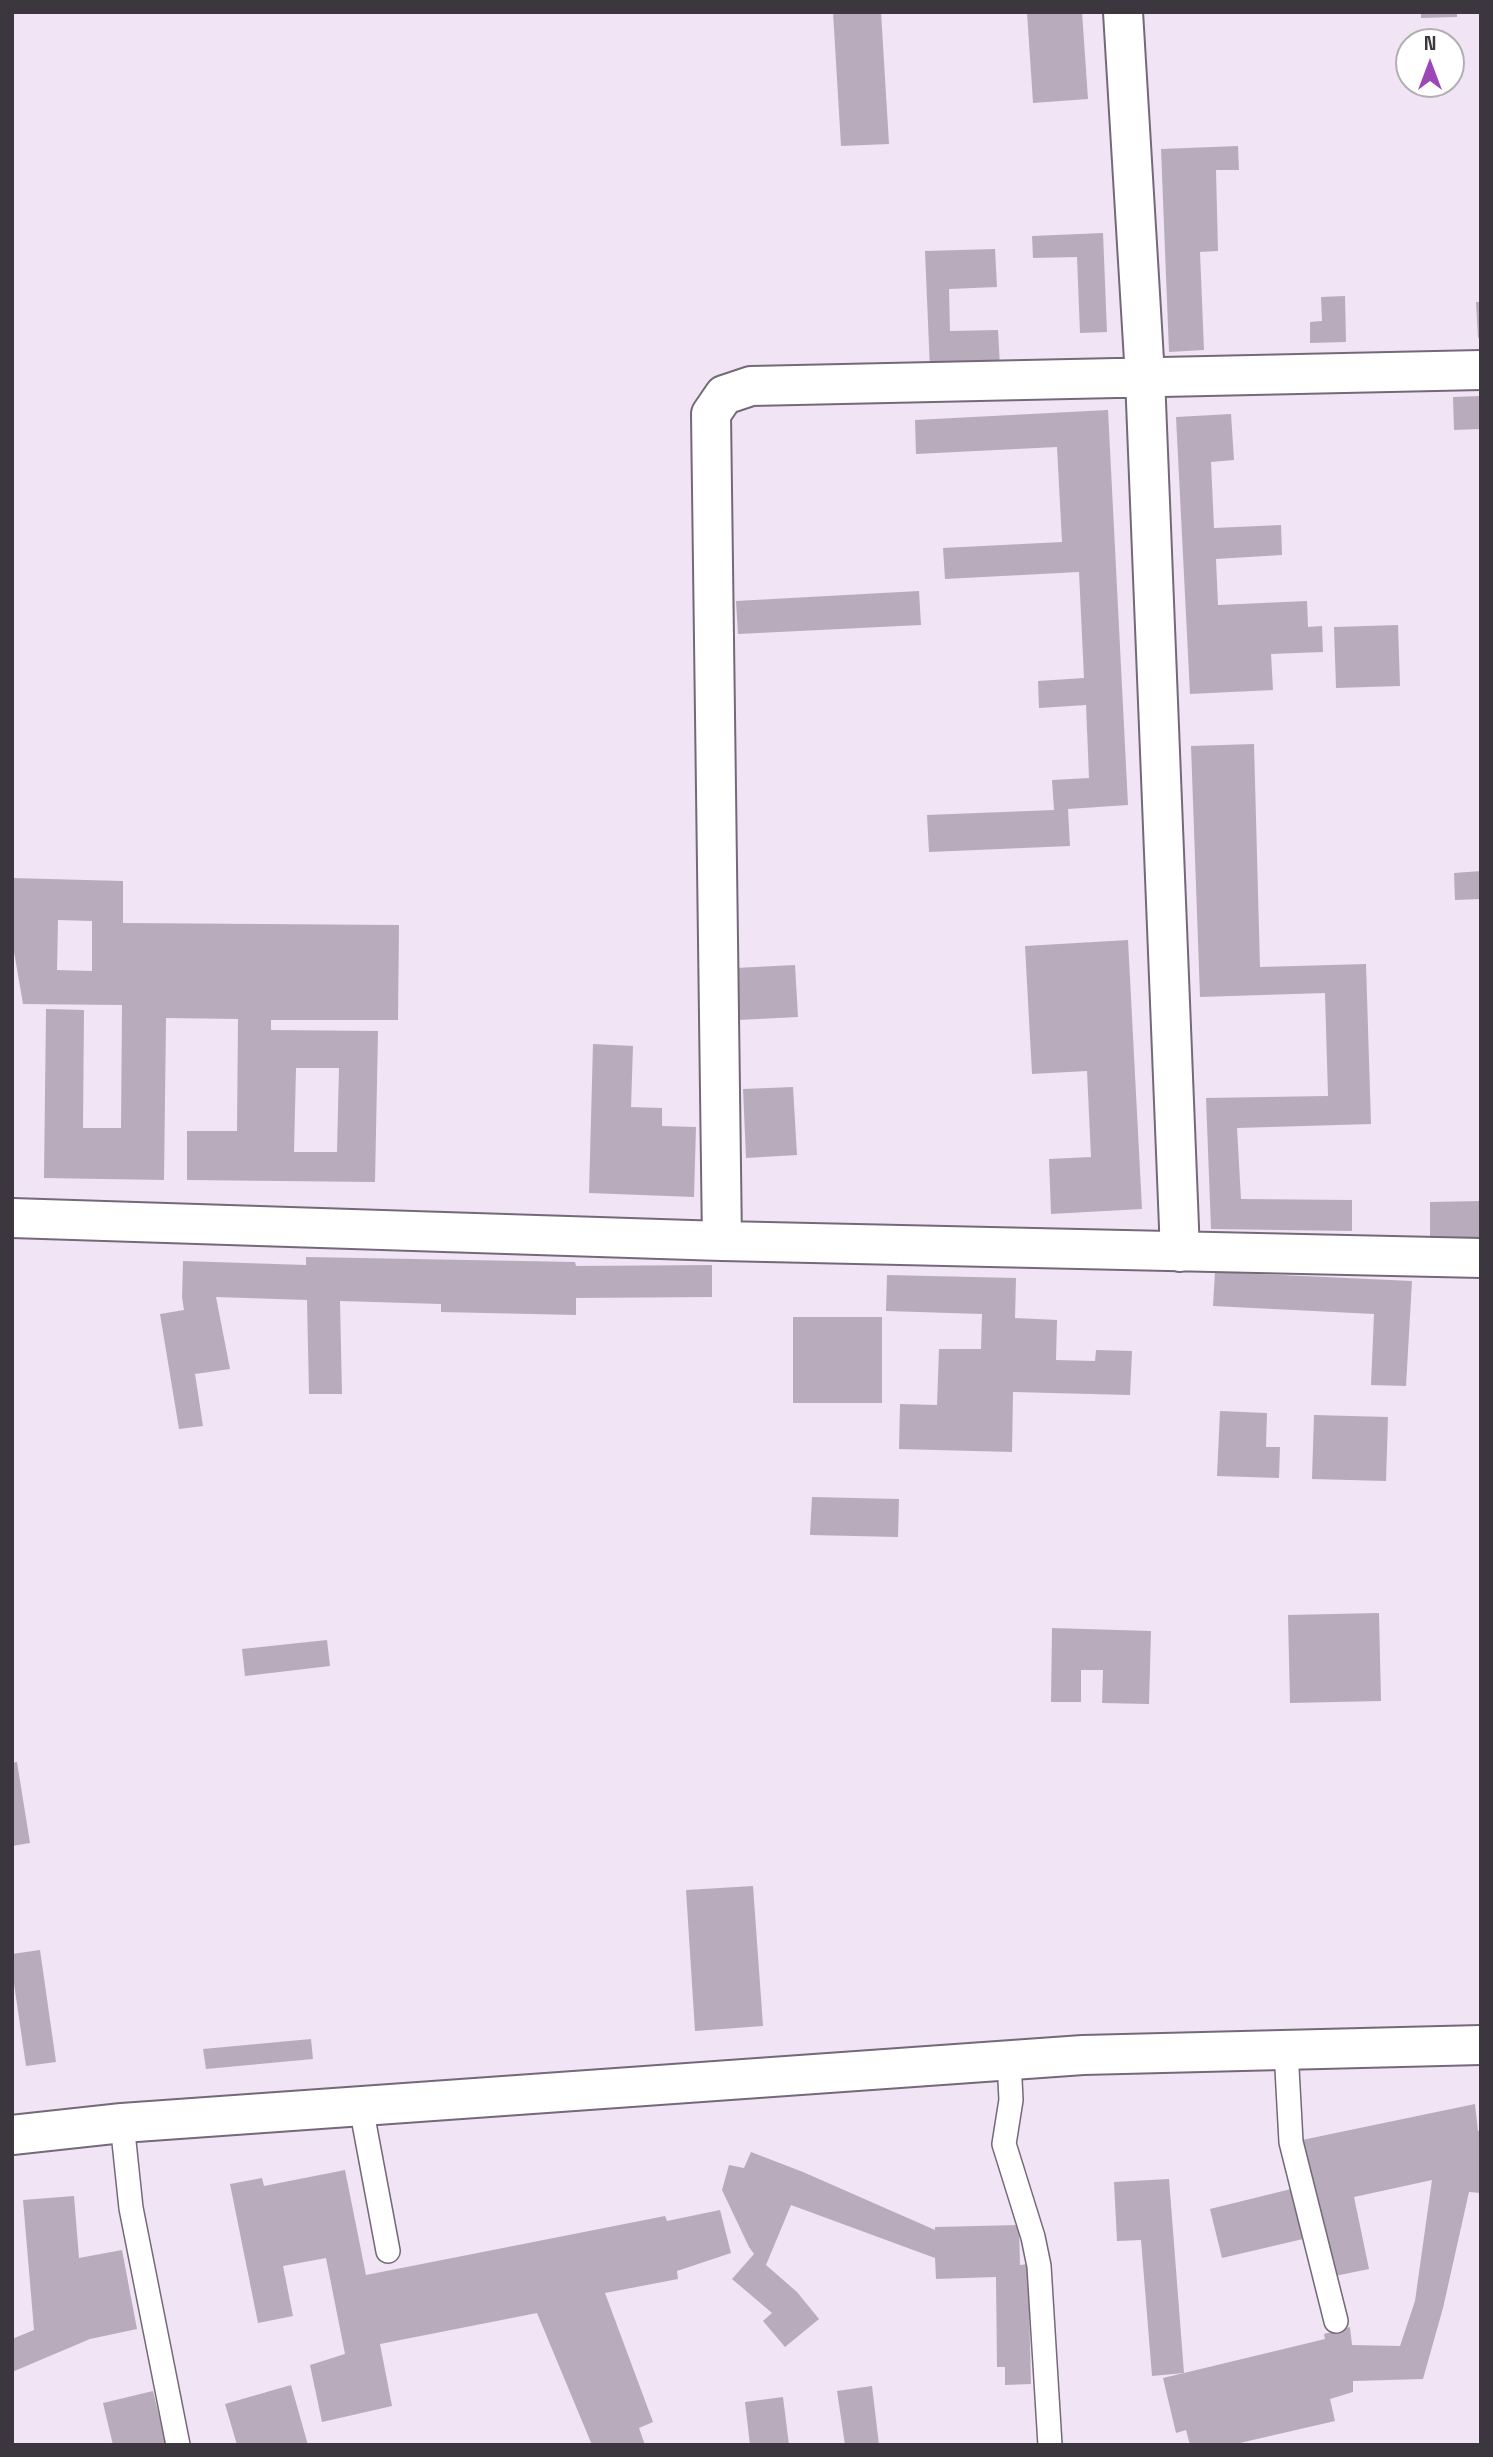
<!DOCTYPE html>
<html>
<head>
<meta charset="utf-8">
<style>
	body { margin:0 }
	#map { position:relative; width:1493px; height:2457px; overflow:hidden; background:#f0e4f5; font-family:"Space Grotesk",sans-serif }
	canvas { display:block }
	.frame { position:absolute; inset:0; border:14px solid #3c373e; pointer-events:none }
	.north { position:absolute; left:1395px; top:28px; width:70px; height:70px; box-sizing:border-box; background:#fff; border:2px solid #b1afb2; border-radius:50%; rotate:0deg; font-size:19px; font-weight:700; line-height:28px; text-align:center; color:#3c373e }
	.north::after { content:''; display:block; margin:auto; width:24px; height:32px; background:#9b47b6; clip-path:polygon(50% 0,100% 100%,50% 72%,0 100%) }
</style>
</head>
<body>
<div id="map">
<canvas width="1493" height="2457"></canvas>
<div class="frame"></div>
<div class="north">N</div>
</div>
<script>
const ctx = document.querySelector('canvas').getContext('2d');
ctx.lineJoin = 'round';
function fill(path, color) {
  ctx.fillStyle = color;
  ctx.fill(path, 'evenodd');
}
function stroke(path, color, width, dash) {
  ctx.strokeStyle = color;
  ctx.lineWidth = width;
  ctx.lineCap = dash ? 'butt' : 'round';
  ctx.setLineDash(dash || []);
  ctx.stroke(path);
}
fill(new Path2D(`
	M 833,12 L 881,12 L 889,144 L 841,146 Z
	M 1027,12 L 1082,12 L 1088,99 L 1033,103 Z
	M 1421,12 L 1457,12 L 1457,17 L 1421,18 Z
	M 1238,146 L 1239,170 L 1216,170 L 1218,251 L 1200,252 L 1204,350 L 1169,352 L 1161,149 Z
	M 1103,233 L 1107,332 L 1080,333 L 1077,257 L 1033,258 L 1032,236 Z
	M 995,249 L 997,287 L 949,289 L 950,331 L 998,330 L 1000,367 L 930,370 L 925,251 Z
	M 1345,296 L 1346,342 L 1310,343 L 1310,322 L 1322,321 L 1321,297 Z
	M 1476,302 L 1481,302 L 1481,338 L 1478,338 Z
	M 1481,396 L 1481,429 L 1454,430 L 1453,397 Z
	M 1108,410 L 1128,805 L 1068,809 L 1070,846 L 929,852 L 927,815 L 1054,810 L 1052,780 L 1089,778 L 1086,705 L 1039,708 L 1038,681 L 1084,678 L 1079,572 L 945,579 L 943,548 L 1062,542 L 1057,447 L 916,454 L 915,420 Z
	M 1231,414 L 1234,460 L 1211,462 L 1214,528 L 1281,525 L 1282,555 L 1216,559 L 1218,605 L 1307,601 L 1308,627 L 1322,626 L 1323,652 L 1271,654 L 1273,690 L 1190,694 L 1176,417 Z
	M 919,591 L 921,625 L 738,634 L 736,601 Z
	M 1398,625 L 1400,686 L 1336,688 L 1334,627 Z
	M 1254,744 L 1260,967 L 1366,964 L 1371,1124 L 1237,1128 L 1241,1199 L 1352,1200 L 1352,1231 L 1211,1229 L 1206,1098 L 1328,1096 L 1325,993 L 1200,997 L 1191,746 Z
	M 1481,871 L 1481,899 L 1455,900 L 1454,873 Z
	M 12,878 L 123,881 L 123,923 L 399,925 L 398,1020 L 271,1020 L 271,1030 L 378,1031 L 375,1182 L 187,1180 L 187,1131 L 237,1131 L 238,1019 L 166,1018 L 164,1180 L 44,1178 L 46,1009 L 84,1010 L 83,1128 L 121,1128 L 122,1005 L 23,1004 L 12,940 ZM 58,920 L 92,921 L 92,971 L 57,970 ZM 296,1068 L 339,1068 L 337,1152 L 294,1152 Z
	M 1128,940 L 1142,1209 L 1051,1214 L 1049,1159 L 1091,1157 L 1087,1071 L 1032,1074 L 1025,946 Z
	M 795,965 L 798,1017 L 738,1020 L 735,968 Z
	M 593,1044 L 633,1046 L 631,1107 L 662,1108 L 662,1126 L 696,1127 L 694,1197 L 589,1193 Z
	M 793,1087 L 797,1155 L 746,1158 L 743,1089 Z
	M 1481,1201 L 1481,1237 L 1430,1237 L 1430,1202 Z
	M 306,1257 L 575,1262 L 576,1266 L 712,1265 L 712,1297 L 576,1298 L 576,1315 L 441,1312 L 441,1304 L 340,1301 L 342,1394 L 309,1394 L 307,1300 L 216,1297 L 230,1369 L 195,1374 L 203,1426 L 179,1429 L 160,1314 L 184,1310 L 182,1297 L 183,1261 L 306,1265 Z
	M 1215,1272 L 1412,1281 L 1406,1386 L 1371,1385 L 1374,1314 L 1213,1306 Z
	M 887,1275 L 1016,1278 L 1015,1318 L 1057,1320 L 1056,1360 L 1095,1361 L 1096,1350 L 1132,1351 L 1130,1395 L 1013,1392 L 1012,1452 L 899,1449 L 900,1404 L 937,1405 L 939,1349 L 981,1349 L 982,1314 L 886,1311 Z
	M 793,1317 L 882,1317 L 882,1403 L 793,1403 Z
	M 1220,1411 L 1267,1413 L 1266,1447 L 1280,1447 L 1279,1478 L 1217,1476 Z
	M 1314,1415 L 1388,1417 L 1386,1481 L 1312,1479 Z
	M 812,1497 L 899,1499 L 898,1537 L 810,1535 Z
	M 1379,1613 L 1381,1701 L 1290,1703 L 1288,1615 Z
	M 1052,1628 L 1151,1631 L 1149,1704 L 1102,1703 L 1103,1670 L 1081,1670 L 1081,1702 L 1051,1702 Z
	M 327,1640 L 330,1666 L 245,1676 L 242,1649 Z
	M 17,1762 L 30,1843 L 12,1846 L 12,1763 Z
	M 753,1886 L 763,2026 L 695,2031 L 686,1890 Z
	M 40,1950 L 56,2062 L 26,2066 L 12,1970 L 12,1954 Z
	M 311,2039 L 313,2059 L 206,2069 L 203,2049 Z
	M 1475,2104 L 1478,2131 L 1481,2131 L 1481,2193 L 1469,2192 L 1443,2308 L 1423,2379 L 1353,2381 L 1353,2392 L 1330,2399 L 1335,2421 L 1231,2445 L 1190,2445 L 1186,2430 L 1176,2433 L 1163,2378 L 1184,2373 L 1152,2376 L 1141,2240 L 1117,2241 L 1114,2182 L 1169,2179 L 1184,2373 L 1325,2339 L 1324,2334 L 1350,2327 L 1352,2345 L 1400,2346 L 1415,2301 L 1432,2180 L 1354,2197 L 1369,2269 L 1330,2277 L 1302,2140 Z
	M 751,2152 L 803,2172 L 935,2230 L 935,2227 L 1019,2225 L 1020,2265 L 1028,2264 L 1031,2384 L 1005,2385 L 1005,2367 L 997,2367 L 996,2277 L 936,2279 L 935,2258 L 791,2205 L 766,2265 L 797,2292 L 819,2319 L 785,2347 L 763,2321 L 772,2313 L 732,2279 L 754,2254 L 749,2247 L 722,2190 L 729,2165 L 744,2168 Z
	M 345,2170 L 366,2275 L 665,2216 L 667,2221 L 720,2210 L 731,2253 L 677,2271 L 678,2279 L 605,2293 L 653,2422 L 639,2428 L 645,2445 L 592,2445 L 537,2313 L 380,2344 L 392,2406 L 322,2422 L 310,2365 L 345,2354 L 326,2258 L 283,2266 L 293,2316 L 258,2323 L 230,2184 L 262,2178 L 264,2186 Z
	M 1291,2189 L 1303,2239 L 1222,2258 L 1210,2209 Z
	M 74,2196 L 79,2258 L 122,2250 L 137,2329 L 90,2339 L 12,2372 L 12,2339 L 34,2330 L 23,2200 Z
	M 291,2385 L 308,2445 L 237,2445 L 225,2404 Z
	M 872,2386 L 879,2445 L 845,2445 L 837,2391 Z
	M 153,2391 L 166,2445 L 113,2445 L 103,2403 Z
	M 783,2397 L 789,2445 L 750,2445 L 745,2402 Z`), '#b8acbc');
const lane = new Path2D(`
	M 1286,2050 L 1291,2142 L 1336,2321
	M 1009,2060 L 1011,2100 L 1004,2144 L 1033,2237 L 1039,2266 L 1050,2445
	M 361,2107 L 388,2251
	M 122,2123 L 131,2208 L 178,2445`);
const street = new Path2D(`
	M 1123,12 L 1145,377 L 1180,1252
	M 12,1218 L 722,1241 L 1481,1258
	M 722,1241 L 711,414 L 724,395 L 751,386 L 1481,370`);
const secondary = new Path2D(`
	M 12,2135 L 122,2123 L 1083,2055 L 1481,2045`);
stroke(lane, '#746978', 26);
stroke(street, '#746978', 42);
stroke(secondary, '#746978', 42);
stroke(lane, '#fff', 23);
stroke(street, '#fff', 38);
stroke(secondary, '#fff', 38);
</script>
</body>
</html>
